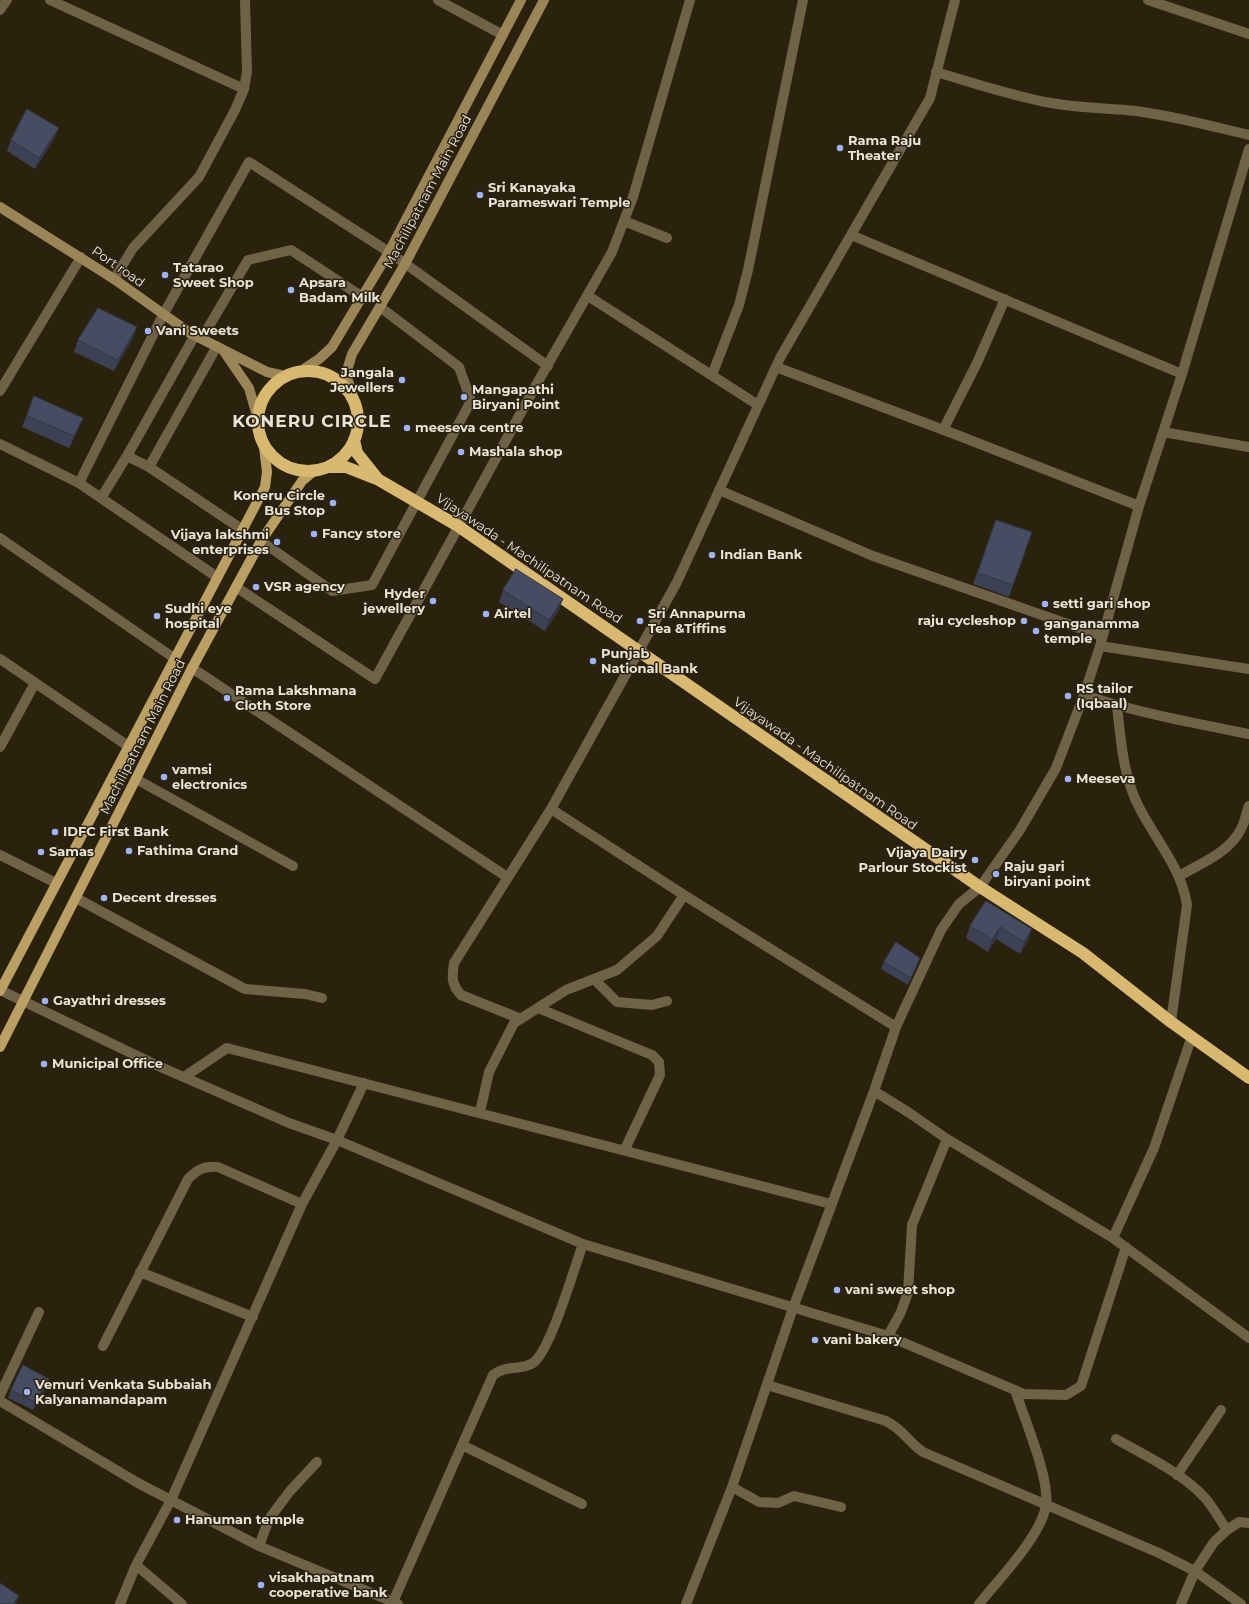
<!DOCTYPE html>
<html>
<head>
<meta charset="utf-8">
<style>
	body { margin:0 }
	canvas { display:block; background:#2b220e }
</style>
</head>
<body>
<canvas width="1249" height="1604"></canvas>
<script>
const ctx = document.querySelector('canvas').getContext('2d');
ctx.lineJoin = 'round';
function stroke(path, color, width, dash) {
  ctx.strokeStyle = color;
  ctx.lineWidth = width;
  ctx.lineCap = dash ? 'butt' : 'round';
  ctx.setLineDash(dash || []);
  ctx.stroke(path);
}
function fill(path, color) {
  ctx.fillStyle = color;
  ctx.fill(path, 'evenodd');
}
function drawText(font, color, halo, rows, align = 'center') {
  ctx.font = font + ' Montserrat,sans-serif';
  ctx.lineWidth = 3;
  ctx.setLineDash([]);
  ctx.textBaseline = 'middle';
  ctx.strokeStyle = halo;
  ctx.fillStyle = color;
  for (const [text, x, y, turn = 0] of rows) {
    ctx.save();
    ctx.translate(x, y);
    ctx.rotate((+turn || 0) * Math.PI / 180);
    ctx.textAlign = isNaN(turn) ? turn : align;
    if (halo) ctx.strokeText(text, 0, 0);
    ctx.fillText(text, 0, 0);
    ctx.restore();
  }
}
stroke(new Path2D(`
	M 50,0 L 244,89
	M 438,0 L 503,35
	M 1148,0 L 1249,34
	M 0,10 L 7,0
	M 936,72 C 974,83 1012,96 1051,103 C 1079,108 1108,108 1136,111 C 1174,116 1211,126 1249,135
	M 624,221 L 667,238
	M 851,235 L 1182,374
	M 114,279 L 133,248 L 199,177 L 235,110 L 244,89 L 247,72 L 245,0
	M 588,296 L 758,405
	M 195,335 L 127,456 L 149,467 L 243,530
	M 202,338 L 248,260 L 291,250 L 361,296
	M 776,367 L 957,435 L 1139,506
	M 712,375 L 739,305 L 748,270 L 803,0
	M 0,391 L 81,257
	M 943,430 L 977,363 L 1005,299
	M 1163,432 L 1249,447
	M 0,444 L 79,483 L 217,577
	M 149,467 L 217,346
	M 79,483 L 163,315 L 249,162 L 389,252 L 548,366
	M 719,490 L 873,556 L 1102,636
	M 101,498 L 127,456
	M 0,538 L 174,658
	M 261,541 L 332,591 L 372,585 L 471,401 L 459,367 L 380,307
	M 236,587 L 375,679 L 535,387 L 612,252 L 633,197 L 690,0
	M 1100,646 L 1249,669
	M 0,659 L 128,746
	M 192,668 L 507,877
	M 1084,695 C 1138,713 1193,723 1249,734
	M 1117,706 C 1121,741 1123,776 1139,807 C 1156,841 1181,867 1187,905 L 1171,1022
	M 0,747 L 35,683
	M 136,779 L 293,866
	M 551,809 L 677,582 L 780,358 L 930,98 L 955,0
	M 0,855 L 56,883
	M 1179,876 C 1200,864 1230,852 1241,829 C 1245,822 1246,813 1249,806
	M 76,898 L 245,989 L 305,994 L 322,998
	M 594,979 L 617,1002 L 652,1005 L 667,1001
	M 0,990 L 156,1065 L 289,1123 L 337,1140 L 583,1244 L 888,1336 L 1024,1394 L 1066,1395 L 1081,1386 L 1126,1247
	M 538,1008 L 652,1055 L 659,1062 L 660,1075 L 625,1149
	M 521,1019 L 461,995 C 451,984 452,977 454,963 L 551,809 L 684,895 L 896,1027
	M 184,1077 L 227,1048 L 831,1204
	M 874,1091 L 908,1112 L 947,1139 L 1113,1238 L 1249,1338
	M 480,1112 L 489,1072 L 514,1023 L 566,990 L 617,970 L 657,936 L 684,895
	M 1113,1238 L 1154,1148 L 1192,1036
	M 140,1272 L 253,1317
	M 888,1336 L 901,1312 L 908,1292 L 912,1225 L 947,1139
	M 103,1346 L 188,1179 C 198,1169 204,1166 218,1167 L 302,1204
	M 767,1385 L 886,1421 C 905,1431 907,1441 923,1452 L 1159,1553 L 1195,1571 L 1241,1604
	M 0,1395 L 39,1312
	M 0,1401 L 138,1483 L 259,1546 L 398,1604
	M 1116,1439 C 1146,1456 1183,1473 1206,1499 C 1214,1509 1220,1520 1227,1530
	M 462,1445 L 582,1504
	M 1177,1475 L 1221,1410
	M 732,1487 L 759,1502 L 778,1503 L 794,1496 L 841,1507
	M 259,1546 L 269,1519 L 290,1491 L 317,1462
	M 136,1565 L 182,1604
	M 393,1602 L 493,1375 C 507,1364 521,1371 533,1363 C 551,1350 574,1268 583,1244
	M 120,1604 L 136,1565 L 171,1500 L 302,1204 L 337,1140 L 364,1083
	M 686,1604 L 732,1487 L 793,1308 L 874,1091 L 896,1027 L 941,930 L 959,904 L 980,887 L 1020,830 L 1056,768 L 1084,695 L 1100,646 L 1139,506 L 1182,374 L 1249,149
	M 979,1604 C 998,1580 1042,1535 1046,1505 C 1050,1478 1024,1418 1015,1390
	M 1181,1604 L 1195,1571 L 1214,1542 L 1227,1530 L 1239,1522 L 1249,1523`), '#6f6246', 10);
stroke(new Path2D(`
	M 0,207 L 114,279 L 190,333 L 267,372 L 285,376
	M 223,350 L 249,388 L 257,416
	M 301,371 L 319,359 L 332,347 L 389,252 L 521,0
	M 353,397 L 346,374 L 352,354 L 405,264 L 544,0`), '#9a8557', 10);
stroke(new Path2D(`
	M 0,991 L 265,487 L 267,472 L 264,447
	M 0,1047 L 192,668 L 261,541 L 302,481 L 314,471`), '#bba064', 10);
stroke(new Path2D(`
	M258 421a50 50 0 1 1 100 0a50 50 0 1 1-100 0Z
	M 354,440 L 357,453 L 377,478
	M 329,467 L 346,467 L 379,480 L 458,526 L 980,887 L 1083,953 L 1171,1022 L 1249,1078`), '#d9b86f', 12);
fill(new Path2D(`
	M 54,139 L 35,169 L 7,151 L 11,140 Z
	M 133,338 L 114,371 L 74,352 L 78,340 Z
	M 34,396 L 83,418 L 78,430 L 69,448 L 22,427 Z
	M 996,520 L 1032,532 L 1009,597 L 973,584 Z
	M 503,590 L 559,610 L 545,631 L 499,602 Z
	M 970,926 L 1032,929 L 1028,940 L 1020,954 L 996,939 L 988,952 L 966,938 Z
	M 920,958 L 917,965 L 908,985 L 881,969 L 884,962 Z
	M 47,1387 L 33,1410 L 8,1398 L 11,1390 Z`), '#3c4153');
fill(new Path2D(`
	M 59,128 L 54,139 L 35,169 L 39,158 Z
	M 137,327 L 133,338 L 114,371 L 118,360 Z
	M 83,418 L 78,430 L 69,448 L 74,436 Z
	M 563,599 L 559,610 L 545,631 L 549,620 Z
	M 1000,927 L 996,939 L 988,952 L 992,940 Z
	M 1032,929 L 1028,940 L 1020,954 L 1024,942 Z
	M 49,1379 L 47,1387 L 33,1410 L 35,1402 Z
	M 19,1596 L 16,1604 L 13,1604 Z`), '#313544');
const building = new Path2D(`
	M 27,109 L 59,128 L 39,158 L 11,140 Z
	M 98,308 L 137,327 L 118,360 L 78,340 Z
	M 34,396 L 83,418 L 74,436 L 27,416 Z
	M 996,520 L 1032,532 L 1013,585 L 978,573 Z
	M 516,569 L 563,599 L 549,620 L 503,590 Z
	M 986,901 L 1032,929 L 1024,942 L 1000,927 L 992,940 L 970,926 Z
	M 896,942 L 920,958 L 911,978 L 884,962 Z
	M 23,1365 L 49,1379 L 35,1402 L 11,1390 Z
	M 0,1583 L 19,1596 L 13,1604 L 0,1604 Z`);
fill(building, '#464c61');
stroke(building, '#313544', 1);
for (const [x, y, r, color] of [
	[840,148,4,"#9fb3fd"],
	[480,195,4,"#9fb3fd"],
	[165,275,4,"#9fb3fd"],
	[291,290,4,"#9fb3fd"],
	[148,331,4,"#9fb3fd"],
	[402,380,4,"#9fb3fd"],
	[464,397,4,"#9fb3fd"],
	[407,428,4,"#9fb3fd"],
	[461,452,4,"#9fb3fd"],
	[333,503,4,"#9fb3fd"],
	[314,534,4,"#9fb3fd"],
	[277,542,4,"#9fb3fd"],
	[712,555,4,"#9fb3fd"],
	[256,587,4,"#9fb3fd"],
	[433,601,4,"#9fb3fd"],
	[1045,604,4,"#9fb3fd"],
	[486,614,4,"#9fb3fd"],
	[157,616,4,"#9fb3fd"],
	[640,621,4,"#9fb3fd"],
	[1024,621,4,"#9fb3fd"],
	[1036,631,4,"#9fb3fd"],
	[593,661,4,"#9fb3fd"],
	[1068,696,4,"#9fb3fd"],
	[227,698,4,"#9fb3fd"],
	[164,777,4,"#9fb3fd"],
	[1068,779,4,"#9fb3fd"],
	[55,832,4,"#9fb3fd"],
	[129,851,4,"#9fb3fd"],
	[41,852,4,"#9fb3fd"],
	[975,860,4,"#9fb3fd"],
	[996,874,4,"#9fb3fd"],
	[104,898,4,"#9fb3fd"],
	[45,1001,4,"#9fb3fd"],
	[44,1064,4,"#9fb3fd"],
	[837,1290,4,"#9fb3fd"],
	[815,1340,4,"#9fb3fd"],
	[27,1392,4,"#9fb3fd"],
	[177,1520,4,"#9fb3fd"],
	[261,1585,4,"#9fb3fd"]
]) {
  const dot = new Path2D();
  dot.arc(x, y, r, 0, 2 * Math.PI);
  ctx.fillStyle = color;
  ctx.fill(dot);
  stroke(dot, '#2b220e', 1.5);
}
drawText('bold 13px', '#e9e4d7', '#2b220e', [
	["Rama Raju",848,141],
	["Theater",848,156],
	["Sri Kanayaka",488,188],
	["Parameswari Temple",488,203],
	["Tatarao",173,268],
	["Sweet Shop",173,283],
	["Apsara",299,283],
	["Badam Milk",299,298],
	["Vani Sweets",156,331],
	["Jangala",394,373,"right"],
	["Jewellers",394,388,"right"],
	["Mangapathi",472,390],
	["Biryani Point",472,405],
	["meeseva centre",415,428],
	["Mashala shop",469,452],
	["Koneru Circle",325,496,"right"],
	["Bus Stop",325,511,"right"],
	["Fancy store",322,534],
	["Vijaya lakshmi",269,535,"right"],
	["enterprises",269,550,"right"],
	["Indian Bank",720,555],
	["VSR agency",264,587],
	["Hyder",425,594,"right"],
	["jewellery",425,609,"right"],
	["setti gari shop",1053,604],
	["Sudhi eye",165,609],
	["hospital",165,624],
	["Airtel",494,614],
	["Sri Annapurna",648,614],
	["Tea &Tiffins",648,629],
	["raju cycleshop",1016,621,"right"],
	["ganganamma",1044,624],
	["temple",1044,639],
	["Punjab",601,654],
	["National Bank",601,669],
	["RS tailor",1076,689],
	["(Iqbaal)",1076,704],
	["Rama Lakshmana",235,691],
	["Cloth Store",235,706],
	["vamsi",172,770],
	["electronics",172,785],
	["Meeseva",1076,779],
	["IDFC First Bank",63,832],
	["Fathima Grand",137,851],
	["Samas",49,852],
	["Vijaya Dairy",967,853,"right"],
	["Parlour Stockist",967,868,"right"],
	["Raju gari",1004,867],
	["biryani point",1004,882],
	["Decent dresses",112,898],
	["Gayathri dresses",53,1001],
	["Municipal Office",52,1064],
	["vani sweet shop",845,1290],
	["vani bakery",823,1340],
	["Vemuri Venkata Subbaiah",35,1385],
	["Kalyanamandapam",35,1400],
	["Hanuman temple",185,1520],
	["visakhapatnam",269,1578],
	["cooperative bank",269,1593]
], 'left');
drawText('13px', '#e9e4d7', '#2b220e', [
	["Machilipatnam Main Road",428,192,-62],
	["Port road",118,267,35],
	["Vijayawada - Machilipatnam Road",529,559,34],
	["Machilipatnam Main Road",143,737,-63],
	["Vijayawada - Machilipatnam Road",825,764,35]
]);
ctx.letterSpacing = '1px';
drawText('bold 17px', '#e9e4d7', '#2b220e', [
	["KONERU CIRCLE",312,422]
]);
ctx.letterSpacing = '0px';
</script>
</body>
</html>
